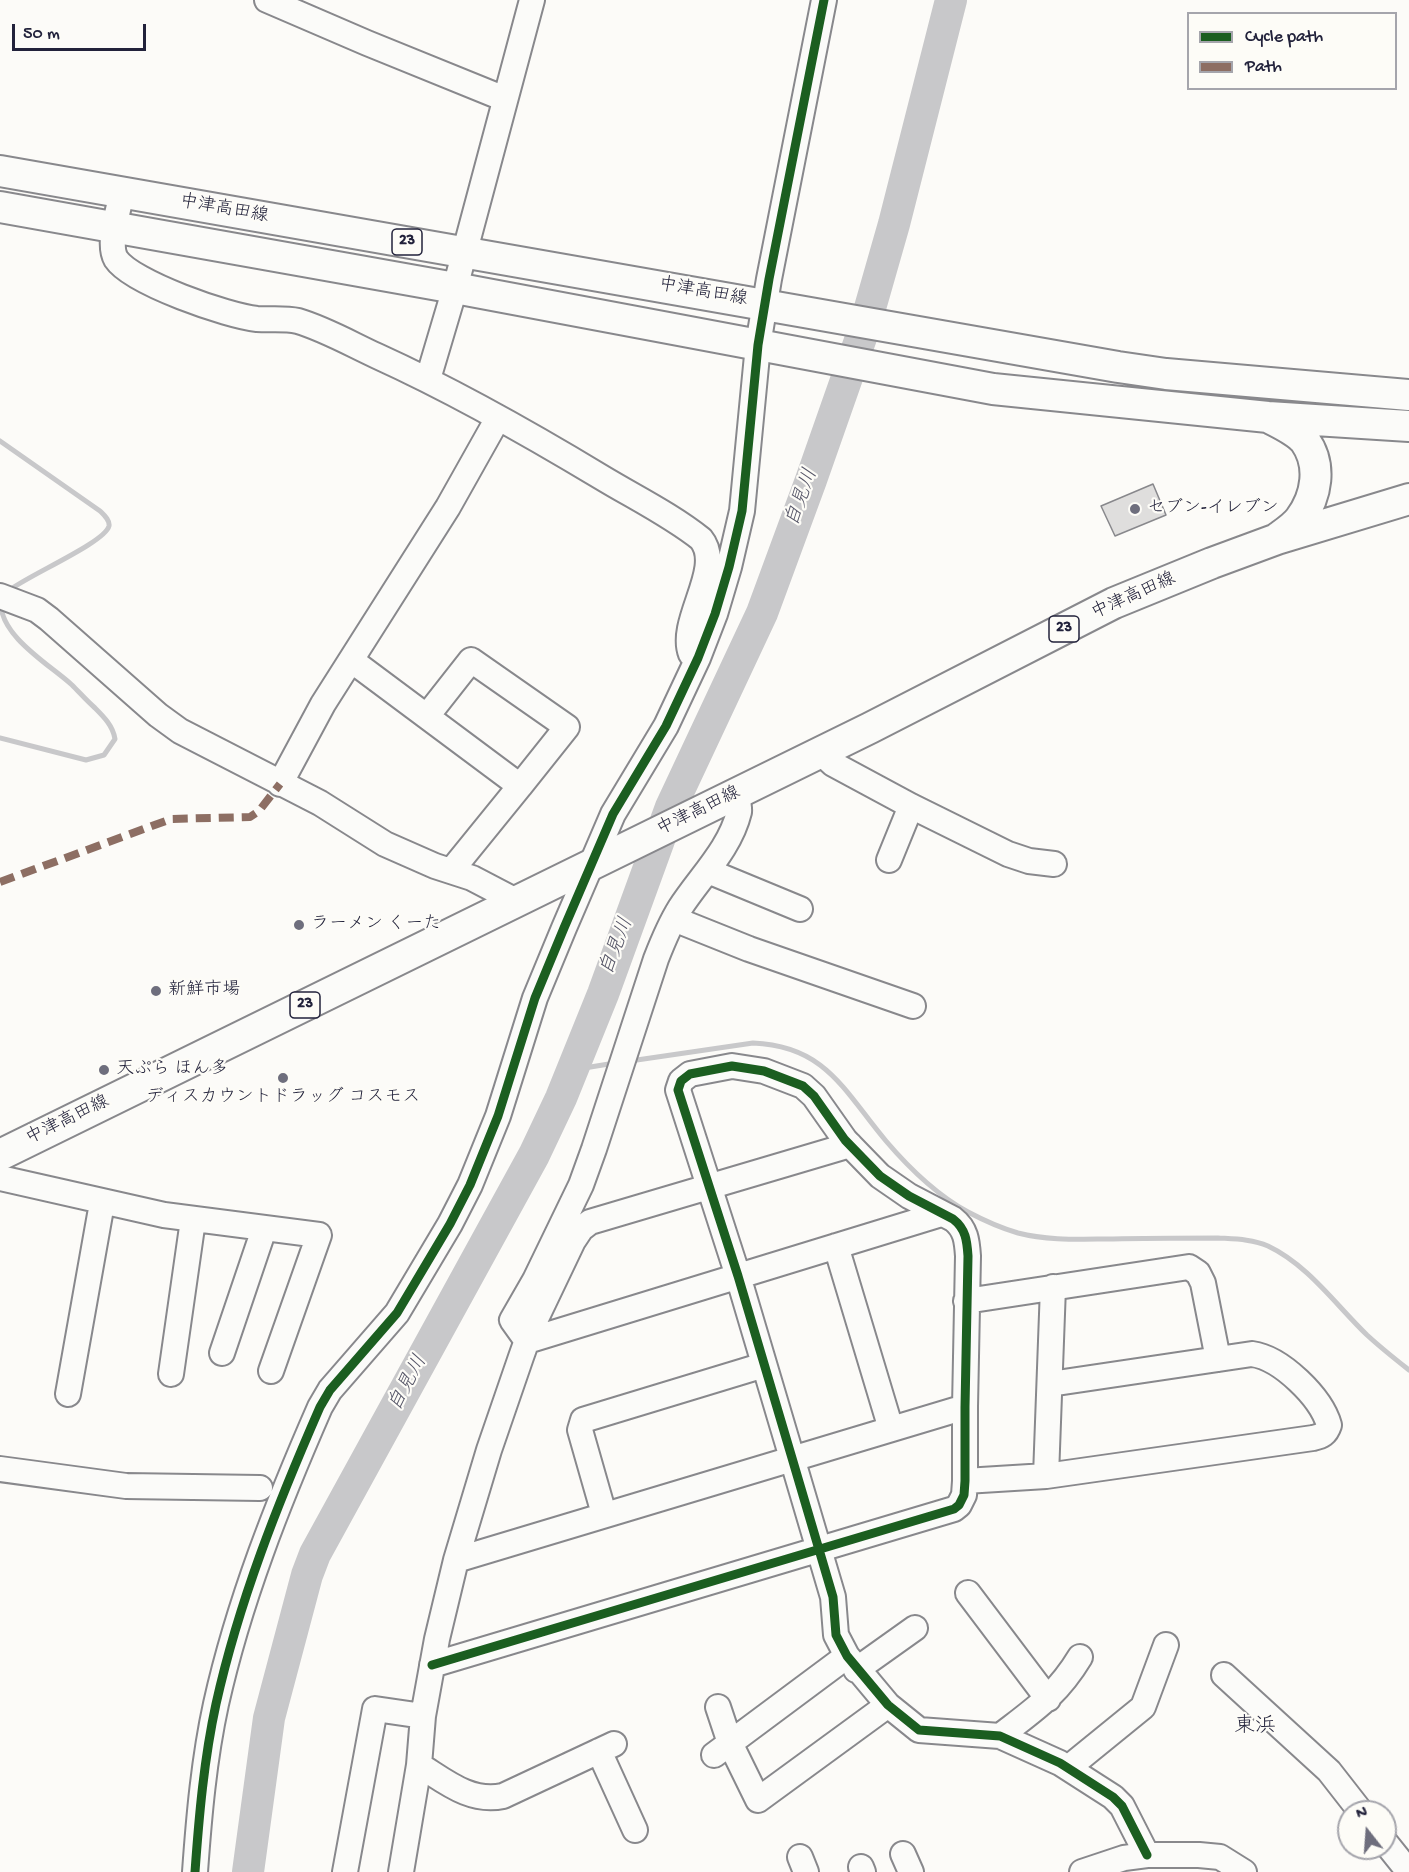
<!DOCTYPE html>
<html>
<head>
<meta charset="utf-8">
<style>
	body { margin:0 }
	#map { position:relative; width:1409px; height:1872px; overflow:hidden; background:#fcfbf8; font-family:"Gochi Hand",sans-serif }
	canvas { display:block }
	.legend { position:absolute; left:1187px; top:12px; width:210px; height:78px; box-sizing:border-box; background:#fdfcf7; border:2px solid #a5a5ac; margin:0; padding:8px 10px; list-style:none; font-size:18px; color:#22223b }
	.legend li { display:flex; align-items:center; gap:12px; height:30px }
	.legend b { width:30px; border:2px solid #a5a5ac }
	.north { position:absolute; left:1337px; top:1800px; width:60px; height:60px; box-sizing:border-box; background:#fdfcf7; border:2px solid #a5a5ac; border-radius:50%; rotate:343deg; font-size:16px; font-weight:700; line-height:24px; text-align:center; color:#22223b }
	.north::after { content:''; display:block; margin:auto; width:21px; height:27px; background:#6e6e7d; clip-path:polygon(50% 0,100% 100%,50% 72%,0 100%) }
	.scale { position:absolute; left:12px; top:24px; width:134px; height:27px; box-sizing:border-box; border:3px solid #22223b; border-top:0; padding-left:8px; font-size:18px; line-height:21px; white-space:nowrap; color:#22223b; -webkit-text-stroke:4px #fdfcf7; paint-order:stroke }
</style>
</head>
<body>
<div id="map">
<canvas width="1409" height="1872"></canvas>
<ul class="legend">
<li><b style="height:8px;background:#1b5e20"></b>Cycle path</li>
<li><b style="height:8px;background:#8d6e63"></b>Path</li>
</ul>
<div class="north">N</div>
<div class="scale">50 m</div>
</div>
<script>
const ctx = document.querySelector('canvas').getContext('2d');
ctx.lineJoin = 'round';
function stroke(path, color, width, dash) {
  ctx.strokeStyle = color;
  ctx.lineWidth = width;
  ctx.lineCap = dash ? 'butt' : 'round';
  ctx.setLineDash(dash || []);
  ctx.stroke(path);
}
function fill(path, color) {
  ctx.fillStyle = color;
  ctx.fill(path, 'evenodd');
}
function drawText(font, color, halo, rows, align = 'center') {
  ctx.font = font + ' "Gochi Hand","Klee One",sans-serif';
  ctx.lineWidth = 4.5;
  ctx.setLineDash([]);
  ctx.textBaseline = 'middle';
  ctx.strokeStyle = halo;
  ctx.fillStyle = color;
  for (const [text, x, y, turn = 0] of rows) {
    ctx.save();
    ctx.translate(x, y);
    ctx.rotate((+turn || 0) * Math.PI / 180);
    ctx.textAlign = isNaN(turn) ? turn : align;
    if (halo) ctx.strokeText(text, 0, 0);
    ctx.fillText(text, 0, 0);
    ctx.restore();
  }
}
stroke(new Path2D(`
	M 0,441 L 100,511 C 104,515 110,520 109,526 C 105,543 24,577 7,592
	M 0,738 L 86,760 L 104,755 L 115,739 C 113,726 104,717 95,708 C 87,701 80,693 72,685 C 50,665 0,636 1,603
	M 630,1061 L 753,1043 C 826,1046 844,1091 886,1141 C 909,1168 937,1195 968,1212 C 983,1220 1001,1228 1018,1233 C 1049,1241 1082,1239 1113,1239 C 1148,1238 1183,1238 1218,1238 C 1234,1239 1252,1239 1268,1246 C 1308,1265 1335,1304 1367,1335 C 1380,1347 1395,1359 1409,1370
	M 572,1070 L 615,1063`), '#c8c8ca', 5);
stroke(new Path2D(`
	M 248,1872 L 269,1718 L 307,1575 L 315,1554 L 534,1155 L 561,1098 L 603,994 L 671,807 L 762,613 L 811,480 L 864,329 L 894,224 L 951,0`), '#c8c8ca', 32);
const building = new Path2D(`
	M 1153,484 L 1166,515 L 1115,536 L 1101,506 Z`);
fill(building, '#dfdedd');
stroke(building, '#88888c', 1.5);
const minor = new Path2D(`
	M 267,0 L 367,43 L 505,99
	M 122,192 C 119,209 107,244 116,259 C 132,283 228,316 257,319 C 271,320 284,318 298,321 C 325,329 351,344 377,356 C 454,391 528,433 601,477 C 634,497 671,515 701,539 C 725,568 678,621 691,654 L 698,658
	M 428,379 L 455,288 L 532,0
	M 0,596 L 37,610 L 49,619 L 158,715 L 180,731 L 320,803 L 385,844 L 435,866 L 472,878 L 516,901
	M 351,660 L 520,786 L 451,871
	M 427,716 L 471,660 L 567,727 L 520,786
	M 820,752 L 833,764 L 911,806 L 1008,854 L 1029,861 L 1054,864
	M 280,784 L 323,704 L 448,507 L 498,418
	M 736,794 C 737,799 740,807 739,812 C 730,849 700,877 680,908 C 670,924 663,941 656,959 L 594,1149 L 581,1185 L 535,1280 L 512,1320 L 527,1341 L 941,1214
	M 889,860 L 911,806
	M 708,871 L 800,909
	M 674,919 L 749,949 L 913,1006
	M 0,1178 L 164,1215 L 319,1235 L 271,1371
	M 836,1246 L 891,1429
	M 966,1301 L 1189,1267 L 1198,1273 L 1203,1283 L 1218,1359
	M 222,1353 L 264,1229
	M 171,1374 L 193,1220
	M 68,1394 L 102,1203
	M 0,1469 L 126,1486 L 260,1488
	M 1046,1476 L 1053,1287
	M 965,1481 L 1046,1476 L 1313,1438 C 1322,1436 1326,1434 1329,1425 C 1321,1397 1281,1358 1252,1354 L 1050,1384
	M 604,1514 L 580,1430 L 583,1420 L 764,1365
	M 456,1560 L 965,1407
	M 968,1593 L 1048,1699
	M 432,1665 L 954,1509 L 959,1505 L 964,1495 L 965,1481 L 965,1407 L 968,1256 C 967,1241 966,1229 953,1219 L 909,1196 L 880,1176 L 845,1140 L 814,1096 L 803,1086 L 764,1071 L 732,1066 L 690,1074 L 681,1081 L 678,1090 L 738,1276 L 792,1458 L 833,1597 L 836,1635 L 847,1656 L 888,1705 L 919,1730 L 1000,1736 L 1060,1763 L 1113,1797 L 1122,1806 L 1147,1855
	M 856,1670 L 915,1628
	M 1224,1675 L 1329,1771 L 1361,1812
	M 718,1707 L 730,1743 L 758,1800 L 888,1705
	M 1000,1736 C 1035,1709 1057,1695 1080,1657
	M 599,1751 L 635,1830
	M 714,1755 L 847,1656
	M 419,1765 C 445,1781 470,1803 503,1796 L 614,1744
	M 1068,1768 L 1143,1707 L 1166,1645
	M 1385,1842 L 1409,1872
	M 903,1854 L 911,1872
	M 800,1857 L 806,1872
	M 861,1867 L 863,1872
	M 195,1872 C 199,1816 204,1759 216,1704 C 239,1601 278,1503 320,1407 L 330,1390 L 397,1313 L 450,1224 L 470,1185 L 498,1116 L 535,998 L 564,928 L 613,814 L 666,726 L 698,658 L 715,614 L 729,567 L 742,511 L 758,345 L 769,279 L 824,0
	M 345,1872 L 375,1709 L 423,1716
	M 401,1872 L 419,1765 L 423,1716 L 437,1639 L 456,1560 L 489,1450 L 521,1357 L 531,1329 L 573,1241 L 581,1229 L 590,1222 L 850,1145
	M 1082,1872 L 1124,1858 L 1147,1855 L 1199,1855 L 1220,1857 L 1244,1872`);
const major = new Path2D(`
	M 0,171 L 1118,367 L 1166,374 L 1409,395
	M 0,207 L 455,288 L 993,389 L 1268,417 L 1409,426
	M 1270,418 C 1281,424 1297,431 1305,441 C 1322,465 1317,496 1300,519 C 1295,526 1286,532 1279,537
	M 0,1155 L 870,728 L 1114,603 L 1212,563 L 1277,539 L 1409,499`);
stroke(minor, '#88888c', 28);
stroke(major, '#88888c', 34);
stroke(minor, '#fbfbf9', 24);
stroke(major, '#fbfbf9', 30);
stroke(new Path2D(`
	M 0,882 L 171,819 L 250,817 L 259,811 L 280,784`), '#8d6e63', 8, [15, 8]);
stroke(new Path2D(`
	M 432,1665 L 954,1509 L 959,1505 L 964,1495 L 965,1481 L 965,1407 L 968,1256 C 967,1241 966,1229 953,1219 L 909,1196 L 880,1176 L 845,1140 L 814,1096 L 803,1086 L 764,1071 L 732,1066 L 690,1074 L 681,1081 L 678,1090 L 738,1276 L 792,1458 L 833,1597 L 836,1635 L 847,1656 L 888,1705 L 919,1730 L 1000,1736 L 1060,1763 L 1113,1797 L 1122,1806 L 1147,1855
	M 195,1872 C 199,1816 204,1759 216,1704 C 239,1601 278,1503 320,1407 L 330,1390 L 397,1313 L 450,1224 L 470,1185 L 498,1116 L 535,998 L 564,928 L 613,814 L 666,726 L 698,658 L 715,614 L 729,567 L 742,511 L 758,345 L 769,279 L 824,0`), '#1b5e20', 9);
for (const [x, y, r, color] of [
	[1135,509,6,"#6e6e7d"],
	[299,925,6,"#6e6e7d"],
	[156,991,6,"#6e6e7d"],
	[104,1070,6,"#6e6e7d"],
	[283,1078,6,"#6e6e7d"]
]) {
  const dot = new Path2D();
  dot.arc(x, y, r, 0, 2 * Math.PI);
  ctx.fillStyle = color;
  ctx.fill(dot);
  stroke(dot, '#fdfcf7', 2);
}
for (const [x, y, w] of [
	[407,242,30],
	[1064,629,30],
	[305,1005,30]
]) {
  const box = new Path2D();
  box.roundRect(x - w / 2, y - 13, w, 26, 4.5);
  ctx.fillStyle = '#fdfcf7';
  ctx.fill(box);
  stroke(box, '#22223b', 1.5);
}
drawText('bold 16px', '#22223b', null, [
	["23",407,242],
	["23",1064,629],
	["23",305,1005]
]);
drawText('18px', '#22223b', '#fdfcf7', [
	["中津高田線",224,210,10],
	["中津高田線",703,293,10],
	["中津高田線",1134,597,-24],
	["中津高田線",699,812,-26],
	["中津高田線",68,1121,-26]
]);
drawText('18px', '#22223b', '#fdfcf7', [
	["セブン-イレブン",1147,509],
	["ラーメン くーた",311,925],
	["新鮮市場",168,991],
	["天ぷら ほん多",116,1070],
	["ディスカウントドラッグ コスモス",283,1098,"center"]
], 'left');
drawText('italic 20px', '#545466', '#fdfcf7', [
	["自見川",803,498,-70],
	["自見川",618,947,-69],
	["自見川",409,1384,-62]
]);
drawText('21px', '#22223b', '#fdfcf7', [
	["東浜",1255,1728]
]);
</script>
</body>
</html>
